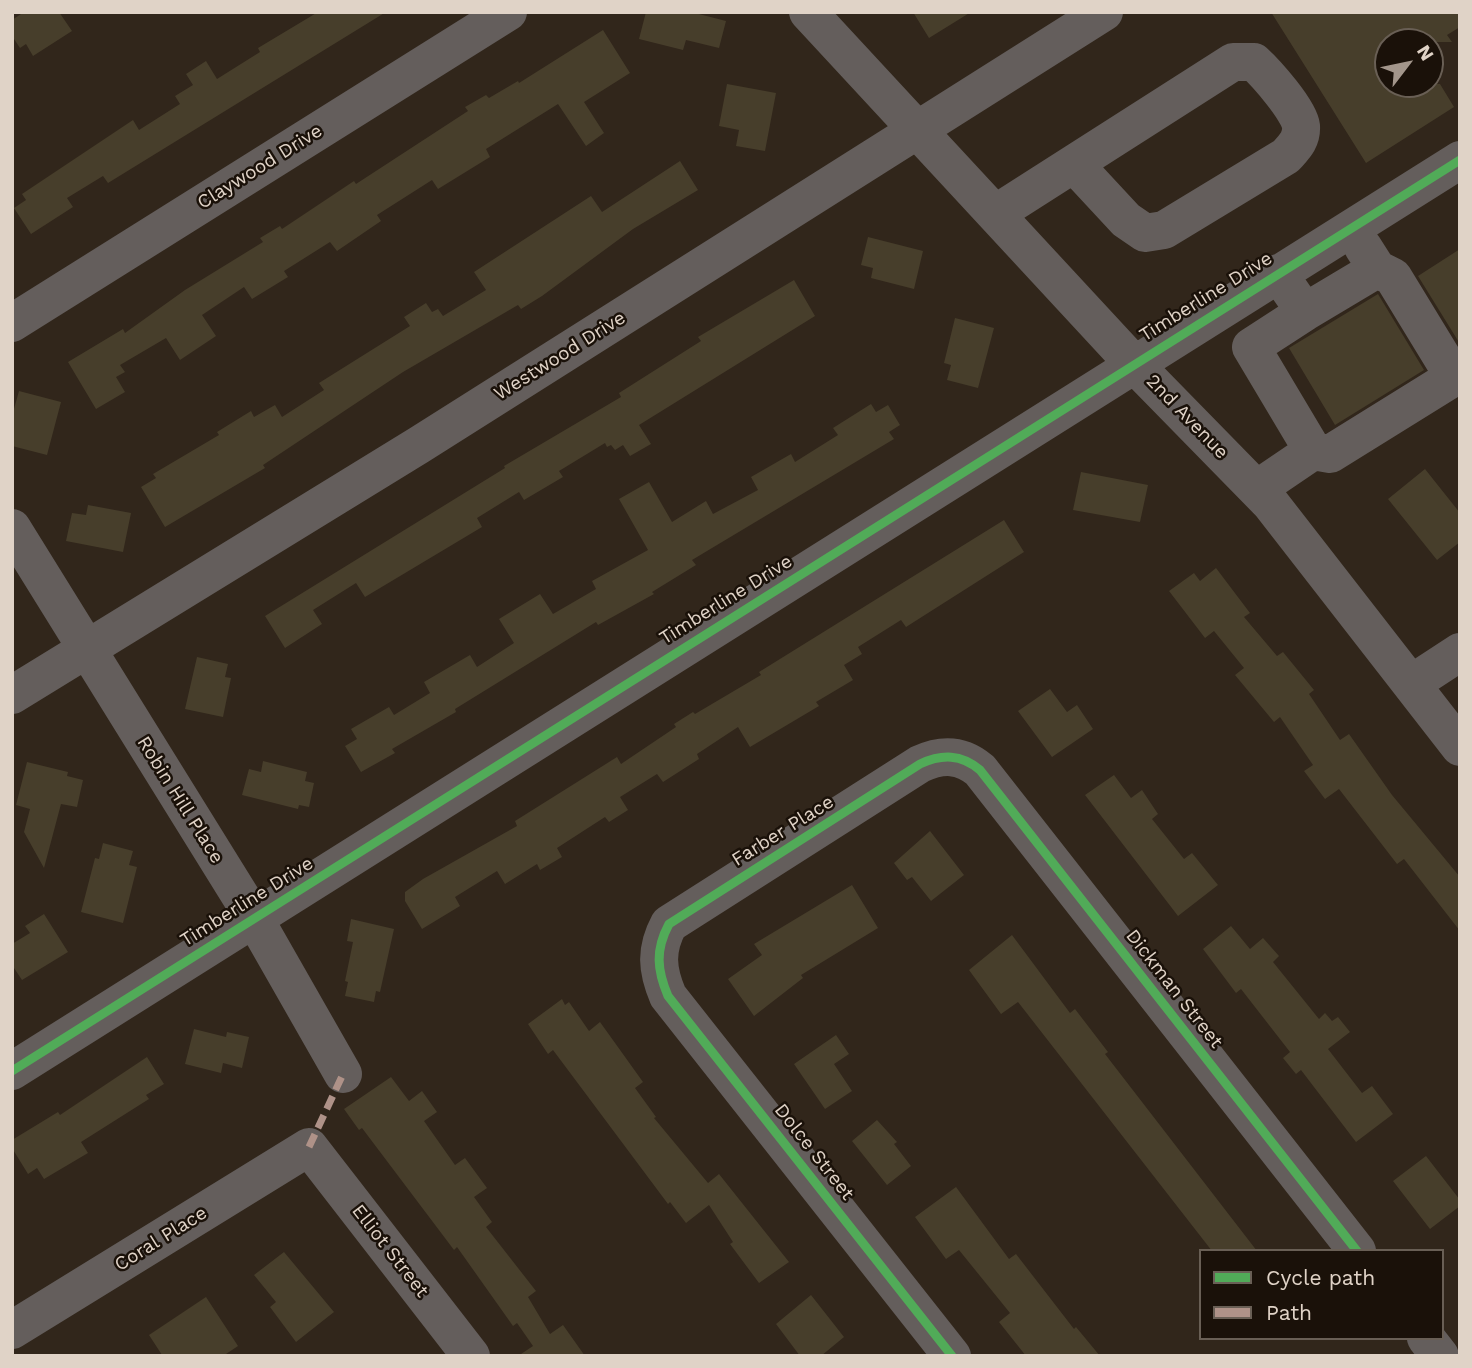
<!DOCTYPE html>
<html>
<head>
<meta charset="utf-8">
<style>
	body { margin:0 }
	#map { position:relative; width:1472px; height:1368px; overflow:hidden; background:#31261b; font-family:"Work Sans",sans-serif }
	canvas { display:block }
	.frame { position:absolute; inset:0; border:14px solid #e0d3c7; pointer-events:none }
	.legend { position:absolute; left:1199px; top:1249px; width:245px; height:91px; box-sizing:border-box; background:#1a1109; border:2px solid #695f55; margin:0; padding:9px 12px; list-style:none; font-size:21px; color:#e0d3c7 }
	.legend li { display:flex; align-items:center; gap:14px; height:35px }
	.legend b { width:35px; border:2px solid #695f55 }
	.north { position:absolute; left:1374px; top:28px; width:70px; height:70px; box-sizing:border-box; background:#1a1109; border:2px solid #695f55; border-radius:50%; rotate:58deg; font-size:19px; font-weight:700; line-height:28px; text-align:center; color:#e0d3c7 }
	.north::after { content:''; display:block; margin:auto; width:24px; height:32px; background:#a3968b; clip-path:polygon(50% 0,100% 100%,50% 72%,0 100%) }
</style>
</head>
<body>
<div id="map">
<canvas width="1472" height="1368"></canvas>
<div class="frame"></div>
<ul class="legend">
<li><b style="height:9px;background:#51ab58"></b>Cycle path</li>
<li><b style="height:9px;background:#af9288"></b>Path</li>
</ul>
<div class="north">N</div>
</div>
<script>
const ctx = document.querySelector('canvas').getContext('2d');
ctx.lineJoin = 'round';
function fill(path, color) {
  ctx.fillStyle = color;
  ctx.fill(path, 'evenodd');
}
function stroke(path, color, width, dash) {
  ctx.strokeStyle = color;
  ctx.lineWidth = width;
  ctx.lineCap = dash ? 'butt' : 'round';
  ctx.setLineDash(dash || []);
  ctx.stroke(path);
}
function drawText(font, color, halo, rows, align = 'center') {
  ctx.font = font + ' "Work Sans",sans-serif';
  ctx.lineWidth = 5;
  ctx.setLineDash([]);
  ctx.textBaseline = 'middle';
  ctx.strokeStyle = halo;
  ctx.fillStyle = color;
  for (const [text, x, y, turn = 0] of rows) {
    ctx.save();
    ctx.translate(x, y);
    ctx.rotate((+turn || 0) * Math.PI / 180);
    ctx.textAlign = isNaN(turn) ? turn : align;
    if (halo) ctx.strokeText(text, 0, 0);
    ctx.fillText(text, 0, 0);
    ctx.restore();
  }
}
fill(new Path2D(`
	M 24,12 L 59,12 L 72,31 L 33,56 L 26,44 L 20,48 L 12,36 L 12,20 Z
	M 318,12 L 386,12 L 108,183 L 103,176 L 67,198 L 73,207 L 31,234 L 14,208 L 26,200 L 22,194 L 133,120 L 139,130 L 180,104 L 175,96 L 193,85 L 186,74 L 206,61 L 217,79 L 260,52 L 258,48 Z
	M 646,12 L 691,12 L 726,21 L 719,48 L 686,40 L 683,50 L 639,39 Z
	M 913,12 L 971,12 L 929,38 Z
	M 1271,12 L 1460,12 L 1460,27 L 1447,35 L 1452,42 L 1388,42 L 1388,84 L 1440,84 L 1454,107 L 1366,163 Z
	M 603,30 L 630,73 L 584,102 L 604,133 L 586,146 L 558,104 L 486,149 L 490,157 L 438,189 L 432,180 L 377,215 L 381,221 L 337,251 L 330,242 L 284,271 L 288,277 L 252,299 L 244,287 L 202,315 L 216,336 L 180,360 L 166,338 L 120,365 L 125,372 L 116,377 L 125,392 L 96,409 L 68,362 L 123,329 L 125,333 L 185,290 L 263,242 L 260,238 L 280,226 L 282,229 L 354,181 L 356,184 L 468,111 L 465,107 L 486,95 L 489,98 L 518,81 L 519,83 Z
	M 727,84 L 776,93 L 765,151 L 736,146 L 739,130 L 719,126 Z
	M 680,161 L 698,190 L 633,229 L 542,296 L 521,309 L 518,305 L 403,372 L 263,465 L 265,468 L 165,527 L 141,487 L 156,478 L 153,474 L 219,435 L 217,432 L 251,411 L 254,417 L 275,405 L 282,417 L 324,390 L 319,383 L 410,326 L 404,317 L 426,303 L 432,312 L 438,309 L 443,316 L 486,290 L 474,272 L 591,196 L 602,212 Z
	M 868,237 L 923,251 L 914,289 L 871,278 L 873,268 L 861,265 Z
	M 1460,249 L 1460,344 L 1418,276 Z
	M 794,280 L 815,316 L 639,425 L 651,444 L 630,456 L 623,445 L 615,450 L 611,445 L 607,447 L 605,443 L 559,471 L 563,477 L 524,500 L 519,492 L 477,518 L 482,527 L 365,597 L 356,583 L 313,610 L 322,624 L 285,648 L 265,616 L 505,468 L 504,466 L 621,397 L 619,393 L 701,341 L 698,337 Z
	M 1378,294 L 1424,370 L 1335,425 L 1289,348 Z
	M 955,318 L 994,328 L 978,388 L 947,380 L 951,365 L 944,363 Z
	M 19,391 L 61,402 L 47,455 L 12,446 L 12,416 Z
	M 871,404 L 876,412 L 888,405 L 900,425 L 889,432 L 894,439 L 692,560 L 696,565 L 652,592 L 654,594 L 598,625 L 596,622 L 455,709 L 456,712 L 392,749 L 395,753 L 361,772 L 345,746 L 357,739 L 351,729 L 389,707 L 394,715 L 430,693 L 424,682 L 470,655 L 477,667 L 514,643 L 499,619 L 540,594 L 553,614 L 596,589 L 592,581 L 648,550 L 619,499 L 649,482 L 672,522 L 706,501 L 713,514 L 758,490 L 751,477 L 791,454 L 795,462 L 838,435 L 833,428 Z
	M 1425,469 L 1460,513 L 1460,542 L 1437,560 L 1388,499 Z
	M 1081,472 L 1148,485 L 1140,522 L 1073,510 Z
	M 88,505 L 131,513 L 123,552 L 66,541 L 72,513 L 86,515 Z
	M 1004,520 L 1024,552 L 906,627 L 901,620 L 858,647 L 862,654 L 844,665 L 853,680 L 816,702 L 819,706 L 750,747 L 738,727 L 697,754 L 699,759 L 663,782 L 657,774 L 620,797 L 628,810 L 609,822 L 605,817 L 557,848 L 562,857 L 540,870 L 537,864 L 505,884 L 497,871 L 455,897 L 460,906 L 422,929 L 405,901 L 405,892 L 423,879 L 517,826 L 515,821 L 617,757 L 621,764 L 676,727 L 674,724 L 693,712 L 695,714 L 761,675 L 759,672 Z
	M 1216,568 L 1250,613 L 1244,617 L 1277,656 L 1283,652 L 1314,690 L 1309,694 L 1340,740 L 1349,734 L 1392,795 L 1460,877 L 1460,931 L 1404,859 L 1397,864 L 1339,789 L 1325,799 L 1304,771 L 1313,765 L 1280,717 L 1274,722 L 1235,675 L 1244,668 L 1214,631 L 1205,638 L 1169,591 L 1194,573 L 1200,581 Z
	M 197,657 L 228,664 L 225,677 L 231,678 L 223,717 L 185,709 Z
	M 1050,689 L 1067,712 L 1077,705 L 1093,729 L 1052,757 L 1018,711 Z
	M 263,761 L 307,772 L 305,781 L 314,783 L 309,807 L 299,805 L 298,809 L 242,795 L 249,769 L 261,772 Z
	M 27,762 L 68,772 L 67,776 L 83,780 L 77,807 L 61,804 L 44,868 L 24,832 L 30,809 L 16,805 Z
	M 1114,775 L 1131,798 L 1142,790 L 1158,814 L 1152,819 L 1184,859 L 1192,853 L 1218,885 L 1178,916 L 1085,795 Z
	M 930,831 L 964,875 L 931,901 L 912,877 L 907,880 L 894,863 Z
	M 103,843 L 133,851 L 129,865 L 137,867 L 123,923 L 81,912 L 95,858 L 99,859 Z
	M 852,885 L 878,928 L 801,975 L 803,978 L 754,1016 L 728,979 L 762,955 L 754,944 Z
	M 44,914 L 68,952 L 22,980 L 12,965 L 12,944 L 30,933 L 25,926 Z
	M 351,919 L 394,929 L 380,992 L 376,991 L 374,1002 L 345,996 L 348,982 L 345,981 L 353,942 L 347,941 Z
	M 1231,926 L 1250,949 L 1263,938 L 1279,956 L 1273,962 L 1319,1019 L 1325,1013 L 1332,1021 L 1338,1017 L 1350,1032 L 1328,1049 L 1362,1093 L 1372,1086 L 1393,1114 L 1356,1142 L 1301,1070 L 1296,1074 L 1283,1058 L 1290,1052 L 1241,989 L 1236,993 L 1203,949 Z
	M 1012,935 L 1070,1013 L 1075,1009 L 1108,1052 L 1105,1054 L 1257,1251 L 1212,1251 L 1018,1002 L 1001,1014 L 969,970 Z
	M 562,999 L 565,1005 L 569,1002 L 589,1031 L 600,1022 L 643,1082 L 635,1088 L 656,1117 L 654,1118 L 708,1183 L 719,1174 L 789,1262 L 759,1283 L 730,1244 L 733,1242 L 709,1205 L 686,1223 L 670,1202 L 668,1204 L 553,1050 L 548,1054 L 528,1024 Z
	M 194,1029 L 226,1037 L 227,1032 L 249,1037 L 242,1068 L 223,1063 L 221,1073 L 185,1064 Z
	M 836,1035 L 849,1054 L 834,1064 L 852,1091 L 825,1109 L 794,1064 Z
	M 147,1057 L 164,1084 L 146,1095 L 149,1099 L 81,1142 L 88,1153 L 44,1179 L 37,1168 L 28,1174 L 12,1148 L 12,1140 L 58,1112 L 60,1115 Z
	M 391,1077 L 409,1101 L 422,1091 L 437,1112 L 424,1121 L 455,1165 L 465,1158 L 487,1188 L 474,1197 L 492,1222 L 486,1227 L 536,1291 L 528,1297 L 550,1334 L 563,1325 L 585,1356 L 518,1356 L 533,1346 L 517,1323 L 513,1326 L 457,1247 L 454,1250 L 362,1128 L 359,1130 L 344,1109 Z
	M 877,1120 L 897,1142 L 894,1144 L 911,1166 L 887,1185 L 852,1141 Z
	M 1426,1156 L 1460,1200 L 1460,1206 L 1430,1229 L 1393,1181 Z
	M 956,1187 L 1009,1259 L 1016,1254 L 1074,1329 L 1076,1327 L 1100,1356 L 1026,1356 L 999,1322 L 1010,1313 L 959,1250 L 946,1259 L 915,1217 Z
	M 284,1252 L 334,1312 L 296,1342 L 270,1307 L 276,1302 L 254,1275 Z
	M 811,1295 L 844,1337 L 821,1356 L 800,1356 L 776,1324 Z
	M 206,1297 L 238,1346 L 223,1356 L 162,1355 L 149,1335 Z`), '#473e2b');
stroke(new Path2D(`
	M 808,12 L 1133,363 L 1271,504 L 1460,747
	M 995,214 L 1233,62 L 1254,62 C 1266,73 1299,110 1301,126 C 1302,140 1294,147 1286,156 L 1164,230 L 1145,233 L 1126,220 L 1074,164
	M 1305,312 L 1377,269 L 1363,247
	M 12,323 L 508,12
	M 1313,451 L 1330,454 L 1454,377 L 1393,277 L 1377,269
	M 1257,489 L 1313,451 L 1251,347 L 1305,312 L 1278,273
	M 12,528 L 254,918 L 343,1074
	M 1411,684 L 1460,652
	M 12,695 L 419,445 L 1104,12
	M 12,1071 L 1460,160
	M 12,1330 L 309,1147 L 471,1356
	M 1426,1338 L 1440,1356
	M 952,1356 L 668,996 C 657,970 655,950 669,924 L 920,764 C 942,754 961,754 980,770 L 1357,1251`), '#645e5c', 38);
stroke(new Path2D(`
	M 309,1147 L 343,1074`), '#af9288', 7, [14, 7]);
stroke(new Path2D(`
	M 12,1071 L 1460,160
	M 952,1356 L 668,996 C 657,970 655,950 669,924 L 920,764 C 942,754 961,754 980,770 L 1357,1251`), '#51ab58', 9);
drawText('19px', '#e0d3c7', '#1a1109', [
	["Claywood Drive",260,167,-32],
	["Timberline Drive",1206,297,-32],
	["Westwood Drive",560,356,-32],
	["2nd Avenue",1187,417,46],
	["Timberline Drive",726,600,-32],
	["Robin Hill Place",180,800,58],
	["Farber Place",783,831,-32],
	["Timberline Drive",247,902,-32],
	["Dickman Street",1174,989,52],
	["Dolce Street",814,1152,52],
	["Coral Place",161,1239,-32],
	["Elliot Street",390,1251,52]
]);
</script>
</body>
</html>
